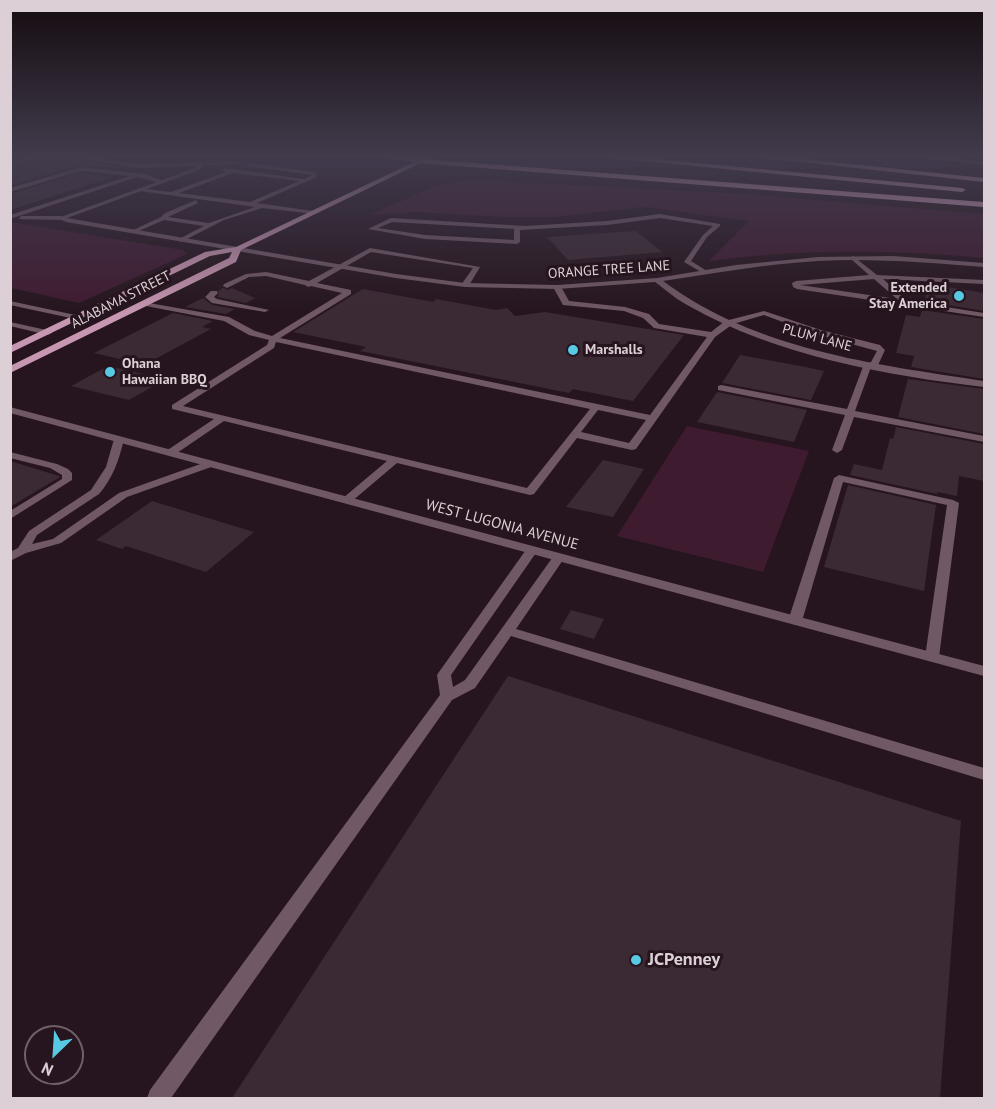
<!DOCTYPE html>
<html>
<head>
<meta charset="utf-8">
<style>
	body { margin:0 }
	#map { position:relative; width:995px; height:1109px; overflow:hidden; background:#26151e; font-family:"PT Sans",sans-serif }
	canvas { display:block }
	.frame { position:absolute; inset:0; border:12px solid #dcd0d6; pointer-events:none }
	.north { position:absolute; left:24px; top:1025px; width:60px; height:60px; box-sizing:border-box; background:#26151e; border:2px solid #6f6068; border-radius:50%; rotate:205deg; font-size:16px; font-weight:700; line-height:24px; text-align:center; color:#dcd0d6 }
	.north::after { content:''; display:block; margin:auto; width:21px; height:27px; background:#58c9e3; clip-path:polygon(50% 0,100% 100%,50% 72%,0 100%) }
</style>
</head>
<body>
<div id="map">
<canvas width="995" height="1109"></canvas>
<div class="frame"></div>
<div class="north">N</div>
</div>
<script>
const ctx = document.querySelector('canvas').getContext('2d');
ctx.lineJoin = 'round';
function fill(path, color) {
  ctx.fillStyle = color;
  ctx.fill(path, 'evenodd');
}
function stroke(path, color, width, dash) {
  ctx.strokeStyle = color;
  ctx.lineWidth = width;
  ctx.lineCap = dash ? 'butt' : 'round';
  ctx.setLineDash(dash || []);
  ctx.stroke(path);
}
function drawText(font, color, halo, rows, align = 'center') {
  ctx.font = font + ' "PT Sans",sans-serif';
  ctx.lineWidth = 6;
  ctx.setLineDash([]);
  ctx.textBaseline = 'middle';
  ctx.strokeStyle = halo;
  ctx.fillStyle = color;
  for (const [text, x, y, turn = 0] of rows) {
    ctx.save();
    ctx.translate(x, y);
    ctx.rotate((+turn || 0) * Math.PI / 180);
    ctx.textAlign = isNaN(turn) ? turn : align;
    if (halo) ctx.strokeText(text, 0, 0);
    ctx.fillText(text, 0, 0);
    ctx.restore();
  }
}
fill(new Path2D(`
	M 471,180 L 742,194 L 984,214 L 984,258 C 892,249 801,249 709,261 L 749,221 L 644,207 L 556,217 L 504,217 L 417,212 L 369,215 L 436,186 Z
	M 10,222 L 183,250 L 187,254 L 79,303 L 11,288 Z
	M 687,426 L 809,451 L 763,572 L 617,536 Z`), '#3f1b30');
fill(new Path2D(`
	M 38,157 L 70,157 L 134,170 L 80,165 L 10,186 L 10,168 Z
	M 81,173 L 113,177 L 10,210 L 10,194 Z
	M 636,231 L 662,252 L 568,260 L 547,237 Z
	M 929,284 L 984,293 L 984,311 L 924,301 Z
	M 223,288 L 228,290 L 232,288 L 255,298 L 246,303 L 218,297 L 219,290 Z
	M 363,289 L 433,302 L 436,299 L 496,310 L 507,308 L 515,316 L 545,312 L 684,335 L 633,401 L 573,389 L 569,393 L 440,367 L 360,351 L 366,347 L 293,332 Z
	M 203,298 L 212,305 L 235,309 L 226,314 L 185,307 Z
	M 922,310 L 984,319 L 984,379 L 911,367 L 914,356 L 896,353 L 906,315 L 920,317 Z
	M 173,313 L 213,321 L 202,327 L 211,329 L 144,365 L 94,353 Z
	M 740,355 L 806,367 L 824,371 L 811,400 L 722,383 Z
	M 108,366 L 166,379 L 129,400 L 71,386 Z
	M 908,379 L 984,389 L 984,434 L 898,417 Z
	M 717,392 L 807,410 L 794,442 L 697,422 Z
	M 896,427 L 984,444 L 984,481 L 959,476 L 957,496 L 937,492 L 937,494 L 850,475 L 854,464 L 882,470 L 890,438 L 893,439 Z
	M 603,460 L 644,469 L 613,517 L 566,507 Z
	M 10,461 L 59,476 L 60,477 L 10,507 Z
	M 848,485 L 936,505 L 924,591 L 824,567 Z
	M 152,501 L 254,532 L 206,572 L 126,546 L 122,549 L 96,540 Z
	M 571,610 L 604,619 L 594,639 L 560,629 Z
	M 508,676 L 961,821 L 940,1098 L 232,1098 Z`), '#3b2933');
fill(new Path2D(`
	M 28,157 L 36,157 L 10,166 L 10,163 Z
	M 72,157 L 88,157 L 138,164 L 237,162 L 240,164 L 138,168 Z
	M 249,163 L 315,172 L 317,177 L 257,203 L 313,211 L 315,214 L 262,208 L 224,220 L 181,242 L 178,240 L 179,239 L 204,226 L 164,220 L 134,233 L 129,232 L 161,217 L 165,213 L 196,200 L 198,203 L 168,217 L 209,223 L 255,207 L 140,191 L 138,188 L 171,192 L 226,172 L 222,170 L 225,168 L 304,179 L 312,175 L 247,166 ZM 233,173 L 299,181 L 250,202 L 179,193 Z
	M 81,167 L 144,174 L 164,181 L 161,183 L 137,177 L 10,219 L 10,215 L 130,176 L 81,171 L 10,192 L 10,188 Z
	M 660,214 L 720,224 L 720,226 L 707,237 L 691,261 L 707,271 L 707,273 L 703,273 L 684,262 L 703,235 L 713,226 L 660,218 L 607,225 L 520,230 L 520,242 L 517,244 L 425,239 L 368,229 L 391,218 L 525,226 L 607,221 ZM 392,222 L 514,229 L 514,240 L 425,235 L 378,228 Z
	M 21,216 L 61,216 L 64,218 L 61,220 L 19,219 Z
	M 370,248 L 480,267 L 468,287 L 465,287 L 461,285 L 473,268 L 371,252 L 317,283 L 351,290 L 351,294 L 280,338 L 650,415 L 707,337 L 654,328 L 643,318 L 624,311 L 563,305 L 553,287 L 554,285 L 560,285 L 569,301 L 625,307 L 649,314 L 659,324 L 711,332 L 725,321 L 764,311 L 821,330 L 880,345 L 885,350 L 878,365 L 871,367 L 855,411 L 984,436 L 984,442 L 854,417 L 842,450 L 837,453 L 832,450 L 845,415 L 718,390 L 718,386 L 721,385 L 847,409 L 864,364 L 871,362 L 877,351 L 815,334 L 764,315 L 733,324 L 715,337 L 636,449 L 632,450 L 577,438 L 534,494 L 530,495 L 397,463 L 351,502 L 343,502 L 341,500 L 343,498 L 387,461 L 224,421 L 174,455 L 166,455 L 166,451 L 214,419 L 172,409 L 172,405 L 267,345 L 269,340 L 249,335 L 224,321 L 146,306 L 142,304 L 143,302 L 229,317 L 255,331 L 272,336 L 342,293 L 311,286 L 308,287 L 305,285 L 266,276 L 249,277 L 227,288 L 223,286 L 224,284 L 246,274 L 266,272 L 309,281 ZM 276,342 L 590,409 L 527,488 L 183,406 L 274,348 ZM 598,410 L 646,420 L 629,443 L 581,432 Z
	M 853,256 L 877,275 L 984,280 L 984,284 L 883,279 L 908,301 L 984,313 L 984,317 L 797,289 L 793,287 L 792,283 L 796,281 L 869,275 L 851,259 L 850,258 ZM 874,279 L 897,299 L 800,285 Z
	M 211,291 L 217,291 L 218,293 L 214,297 L 217,299 L 269,310 L 265,312 L 212,303 L 205,297 Z
	M 10,301 L 80,316 L 84,318 L 80,320 L 10,305 Z
	M 10,322 L 51,331 L 52,333 L 48,335 L 10,326 Z
	M 119,436 L 124,439 C 119,460 113,478 99,494 L 37,535 L 32,544 L 53,539 L 119,493 L 206,462 L 214,462 L 215,464 L 214,466 L 127,497 L 61,543 L 26,553 L 10,561 L 10,552 L 18,548 L 29,531 L 91,490 L 106,467 L 114,439 Z
	M 10,452 L 57,464 L 68,469 L 72,473 L 72,480 L 10,519 L 10,511 L 62,479 L 62,475 L 50,468 L 10,458 Z
	M 839,475 L 953,500 L 959,503 L 939,657 L 937,660 L 927,660 L 925,657 L 947,505 L 843,482 L 802,621 L 795,625 L 788,621 L 834,478 Z
	M 532,546 L 538,550 L 451,675 L 453,687 L 465,680 L 555,554 L 559,553 L 565,557 L 516,629 L 984,768 L 984,780 L 511,636 L 475,688 L 452,700 L 171,1098 L 147,1098 L 150,1090 L 440,695 L 437,675 L 439,672 L 528,547 Z`), '#705865');
fill(new Path2D(`
	M 935,157 L 984,162 L 984,165 L 913,157 Z
	M 201,162 L 204,164 L 199,170 L 67,218 L 396,274 L 465,283 L 557,285 L 657,278 L 736,265 L 818,257 L 893,256 L 984,263 L 984,267 C 929,263 874,258 818,261 C 766,264 715,273 663,281 C 756,350 873,364 984,381 L 984,387 C 888,376 774,355 689,306 C 677,300 666,290 655,282 L 557,289 L 465,287 L 396,278 L 66,222 L 58,218 L 195,168 Z`), '#705865');
fill(new Path2D(`
	M 10,407 L 984,666 L 984,676 L 10,413 Z`), '#705865');
fill(new Path2D(`
	M 382,157 L 433,157 L 241,250 L 236,262 L 10,373 L 10,366 L 229,258 L 232,252 L 210,256 L 10,353 L 10,346 L 205,252 L 236,247 L 414,162 Z`), '#c796b0');
fill(new Path2D(`
	M 601,157 L 634,157 L 962,188 L 966,190 L 962,192 Z
	M 756,157 L 786,157 L 984,178 L 984,182 Z
	M 422,159 L 984,202 L 984,207 L 419,163 L 418,161 Z`), '#eaaece');
const sky = ctx.createLinearGradient(0, 0, 0, 313);
sky.addColorStop(0, '#150c10');
sky.addColorStop(0.5, '#413b4c');
sky.addColorStop(1, '#413b4c00');
ctx.fillStyle = sky;
ctx.fillRect(0, 0, 995, 313);
for (const [x, y, r, color] of [
	[959,296,6,"#58c9e3"],
	[573,350,6,"#58c9e3"],
	[110,372,6,"#58c9e3"],
	[636,960,6,"#58c9e3"]
]) {
  const dot = new Path2D();
  dot.arc(x, y, r, 0, 2 * Math.PI);
  ctx.fillStyle = color;
  ctx.fill(dot);
  stroke(dot, '#26151e', 2);
}
drawText('14px', '#dcd0d6', '#26151e', [
	["ORANGE TREE LANE",609,270,-4],
	["ALABAMA STREET",121,300,-27],
	["PLUM LANE",817,338,15]
]);
drawText('bold 14px', '#dcd0d6', '#26151e', [
	["Extended",947,288,"right"],
	["Stay America",947,304,"right"],
	["Marshalls",585,350],
	["Ohana",122,364],
	["Hawaiian BBQ",122,380]
], 'left');
drawText('15px', '#dcd0d6', '#26151e', [
	["WEST LUGONIA AVENUE",502,525,15]
]);
drawText('bold 18px', '#dcd0d6', '#26151e', [
	["JCPenney",648,960]
], 'left');
</script>
</body>
</html>
